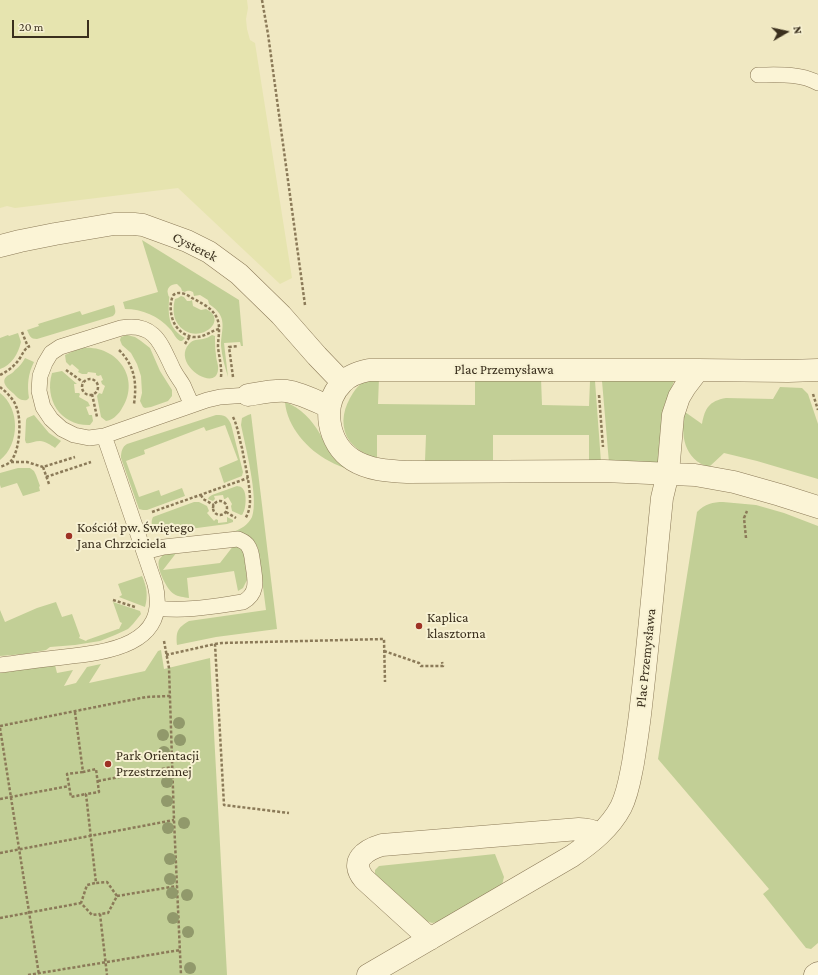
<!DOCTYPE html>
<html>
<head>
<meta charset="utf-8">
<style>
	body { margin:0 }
	#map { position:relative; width:818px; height:975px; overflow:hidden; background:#f0e8c2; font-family:"Crimson Pro",serif }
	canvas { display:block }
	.north { position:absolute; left:766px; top:12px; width:40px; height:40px; -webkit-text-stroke:3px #f7f1d2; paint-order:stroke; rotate:81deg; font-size:11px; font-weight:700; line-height:16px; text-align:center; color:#3a2f1d }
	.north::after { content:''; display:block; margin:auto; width:14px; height:18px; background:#3a2f1d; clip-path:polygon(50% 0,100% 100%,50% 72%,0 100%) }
	.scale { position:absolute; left:12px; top:20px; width:77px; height:18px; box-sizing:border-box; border:2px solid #3a2f1d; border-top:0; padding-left:5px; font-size:12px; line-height:14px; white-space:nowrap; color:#3a2f1d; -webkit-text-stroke:3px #f7f1d2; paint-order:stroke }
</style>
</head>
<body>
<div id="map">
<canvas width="818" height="975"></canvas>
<div class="north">N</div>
<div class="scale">20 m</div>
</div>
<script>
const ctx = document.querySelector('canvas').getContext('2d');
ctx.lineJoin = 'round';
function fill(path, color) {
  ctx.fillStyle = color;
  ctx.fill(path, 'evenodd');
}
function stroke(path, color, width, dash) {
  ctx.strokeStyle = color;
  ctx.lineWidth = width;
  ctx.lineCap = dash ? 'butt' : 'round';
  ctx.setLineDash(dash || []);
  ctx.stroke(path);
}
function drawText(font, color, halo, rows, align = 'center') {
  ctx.font = font + ' "Crimson Pro",serif';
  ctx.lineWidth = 4;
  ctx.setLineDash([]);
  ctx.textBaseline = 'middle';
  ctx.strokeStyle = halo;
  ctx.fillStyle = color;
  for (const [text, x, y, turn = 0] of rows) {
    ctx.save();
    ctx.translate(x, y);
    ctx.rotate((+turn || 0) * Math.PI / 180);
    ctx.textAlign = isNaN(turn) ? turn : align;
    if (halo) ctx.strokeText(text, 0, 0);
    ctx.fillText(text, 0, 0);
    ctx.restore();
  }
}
fill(new Path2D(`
	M 0,0 L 247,0 L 248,8 L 246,19 L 247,29 L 250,40 L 255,43 L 292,278 L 280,284 L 178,188 L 15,208 L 7,206 L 0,208 Z`), '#e6e4af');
fill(new Path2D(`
	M 142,240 L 239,300 L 243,346 L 241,346 L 240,342 L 224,343 L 228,377 C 225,367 222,357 221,346 C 221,328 229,317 209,304 L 208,300 L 200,295 L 194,296 L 193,292 C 190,291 188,290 185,292 L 182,291 L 181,288 L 177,284 C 171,284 166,288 168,294 C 169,299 170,294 169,300 C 168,317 169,329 185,338 L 182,341 L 180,341 C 175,338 174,333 170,329 C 159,316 142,309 125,309 L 123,302 L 158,292 Z
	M 181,296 L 184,297 L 187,301 L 190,301 L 192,300 L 193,306 L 201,310 L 206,309 C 232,322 192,350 176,321 C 173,315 173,306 175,299 L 178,298 Z
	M 114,305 C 115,309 117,313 113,316 L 37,339 C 30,339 30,336 27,330 L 39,326 L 38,324 L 80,311 L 82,315 Z
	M 18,333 L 21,342 C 18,354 12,365 0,369 L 0,338 L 8,335 L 9,336 Z
	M 127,335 L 135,337 L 141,341 L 150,348 L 160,371 L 172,390 L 172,396 L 168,401 L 151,407 L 145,408 L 143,407 L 140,401 L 142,393 L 141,376 L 137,364 L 131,353 L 122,345 L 120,340 L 121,337 Z
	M 212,335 L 215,336 L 215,337 C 215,343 215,349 216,355 C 216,360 219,365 218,370 C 216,393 171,364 189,344 C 193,339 198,340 203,339 C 207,338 209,337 212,335 Z
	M 83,348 C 118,345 142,380 121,410 C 117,416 112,420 106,421 L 101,417 L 97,396 L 99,393 L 102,394 L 105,386 L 102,384 L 101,381 L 103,380 L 101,375 L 98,376 L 96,375 L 96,373 L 88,372 L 87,374 L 82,374 L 78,372 L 79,370 L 72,364 L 70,366 L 66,362 L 65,355 L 76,350 Z
	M 25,358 L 34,362 C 28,374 27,385 29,398 L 27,400 C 20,401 18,398 13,393 C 8,389 0,382 7,376 C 10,374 13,373 15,370 C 19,367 23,362 25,358 Z
	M 62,371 L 77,384 L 74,384 L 75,393 L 79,393 L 80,394 L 79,397 L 88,402 L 90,406 L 86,407 L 89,415 L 92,415 L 93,421 L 90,425 C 61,426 44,400 52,373 Z
	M 379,378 L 378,404 L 475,405 L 475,379 L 541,378 L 542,405 L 589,406 L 590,381 L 595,381 L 601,462 L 589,462 L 589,435 L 493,435 L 493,463 L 425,461 L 426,435 L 377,435 L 377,459 C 365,454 354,449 347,437 C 340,422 344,407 353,393 C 356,388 361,383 366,380 C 370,379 375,379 379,378 Z
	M 675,379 L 664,406 L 658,463 L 609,463 L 602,381 Z
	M 780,387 L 802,388 L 808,394 L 818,424 L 818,479 L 757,461 L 724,453 L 709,467 C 684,460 680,434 685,412 L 702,424 C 705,408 709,401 726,398 L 773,399 Z
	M 0,393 C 20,408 20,444 0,460 Z
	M 285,402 C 301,408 312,420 320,434 C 324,441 327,449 332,456 C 337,462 343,465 350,470 C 343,467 336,465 329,461 C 308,450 287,427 285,402 Z
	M 251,414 L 277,629 L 216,637 L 177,645 C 176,632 177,628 189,621 L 266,610 L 258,548 C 253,538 244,534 233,532 C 241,529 248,525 252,517 C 259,498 245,445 241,425 L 242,418 L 248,415 Z
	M 34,415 L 49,433 L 61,441 L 55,448 C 51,445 45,441 40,441 C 34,441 31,444 26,443 L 25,440 L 26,420 L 27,418 Z
	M 216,415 C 225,415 227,416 231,424 L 243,472 L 242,476 L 224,483 L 219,468 L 238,460 L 225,425 L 206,431 L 204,427 L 144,450 L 145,454 L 126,461 L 139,497 L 159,490 L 161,496 L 182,488 L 185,496 L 147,510 L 143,510 L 139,509 L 121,458 C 121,452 122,447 127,444 Z
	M 18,468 L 30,468 L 34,471 L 36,475 L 40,486 L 39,487 L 40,491 L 23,496 L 17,483 L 1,488 L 0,485 L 0,473 Z
	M 237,486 C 240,487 241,486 243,489 C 247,493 246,509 243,513 C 243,514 242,515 241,515 L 232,511 L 231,506 L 232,504 L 228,497 L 225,499 L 224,499 L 223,495 L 214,496 L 215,499 L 213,501 L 208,499 L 209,497 L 212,495 Z
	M 194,502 L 199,502 L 207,506 L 209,511 L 207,513 L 214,521 L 216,519 L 218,520 L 218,523 L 227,522 L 227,517 L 233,520 L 233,522 L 227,524 L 167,532 C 158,533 148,528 153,517 Z
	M 723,502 L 756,505 L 784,513 L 818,526 L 818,943 L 811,949 L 806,948 L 763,894 L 769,889 L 658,759 L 697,512 C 705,504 713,502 723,502 Z
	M 234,545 L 240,547 L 244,554 L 247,580 L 243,588 L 238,591 L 234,571 L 187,578 L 189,598 C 184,597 178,597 174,594 C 167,590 156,568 159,560 C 160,558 162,556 163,555 L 177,552 L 163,570 L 220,563 Z
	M 142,576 C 147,587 148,596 145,607 L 119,597 L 122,595 L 118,584 Z
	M 56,602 L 62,617 L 72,614 L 80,636 L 79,638 L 86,641 L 87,640 L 118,629 L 119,629 L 122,623 L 120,622 L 113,602 L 140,611 L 141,614 L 133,624 L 128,629 L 115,635 L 100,641 L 75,645 L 50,647 L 46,650 L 24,654 L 0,656 L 0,610 L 5,622 L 37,608 Z
	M 161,650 L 164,669 L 210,658 L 227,975 L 0,975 L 0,673 L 55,665 L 57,673 L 73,670 L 64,686 L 76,683 L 87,667 L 101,664 L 89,683 L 145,671 L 158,651 Z
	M 495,854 L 504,877 L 502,885 L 444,921 L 432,923 L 421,919 L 375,876 L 375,870 L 379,866 Z`), '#c2cf96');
const service = new Path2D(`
	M 758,75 C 778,75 800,73 818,83
	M 192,405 C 189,399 186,392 183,385 C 180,380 176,375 173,369 C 161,344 155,322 121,328 L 60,347 L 51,353 L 45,363 L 40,376 L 39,391 L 43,407 L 51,419 L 62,429 L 74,435 L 89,438 L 104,436 L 207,400 L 220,397 L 248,395
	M 144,552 L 164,547 L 238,539 C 242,541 246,542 248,546 C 252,551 252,559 253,565 C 255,579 259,593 243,602 C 215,606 185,612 157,608
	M 0,665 C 18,663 36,660 55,658 C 100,653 171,649 155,584 L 108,447 L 104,436`);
const minor = new Path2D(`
	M 0,246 L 20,241 L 55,234 L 114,224 L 134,224 L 143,225 L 187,241 L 209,252 L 239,274 L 281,315 L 317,356 L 342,382
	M 698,370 L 369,370 C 359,372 349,375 342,383 C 320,405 328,444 353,460 C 369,470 388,471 407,472 L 604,471 L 695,475 L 734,482 L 780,495 L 818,507
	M 248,395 C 260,393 274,390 286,391 C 301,393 316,401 329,407
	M 430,939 L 364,879 C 349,861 365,850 382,845 L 579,829 C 587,829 592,830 599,834
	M 368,975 L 572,856 C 591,843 610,828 621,807 C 628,793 630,778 633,763 C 636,744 639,725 641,706 C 649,637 655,567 662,498 L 668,473 L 673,415 L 679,397 L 685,387 L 698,370 L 788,371 L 818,370`);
const secondary = new Path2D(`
	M 815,975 L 818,973`);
stroke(service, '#8b7a58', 16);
stroke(minor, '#8b7a58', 23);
stroke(secondary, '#6d5a3b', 23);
stroke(new Path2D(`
	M 262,0 L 268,34 L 305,305
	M 219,329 C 210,331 204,338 193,337 C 176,334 169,318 171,302 C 172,299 172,295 175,294 C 180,291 188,295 192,298 C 207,306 220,312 219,331 C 219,336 218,341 218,347 C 219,357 222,367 221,377
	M 22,332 L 28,347
	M 185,344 L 190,336
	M 119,350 C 135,366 137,383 134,404
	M 66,370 L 83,382
	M 0,375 C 8,371 15,366 20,358 C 23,353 25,348 30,346
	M 233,377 L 229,347 L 238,346
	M82 387a8 8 0 1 1 16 0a8 8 0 1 1-16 0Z
	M 0,387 C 6,392 13,398 16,406 C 22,419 20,450 11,461 C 9,464 3,466 0,467
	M 92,394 L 97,417
	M 813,394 L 818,410
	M 599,395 L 603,447
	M 233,417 C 238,427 239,438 242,448 C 245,465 250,483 250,501 C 250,508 248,514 245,519
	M 11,462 L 27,462 L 43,467
	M 46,477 L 91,462
	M 49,484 L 43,467 L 75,457
	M 201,495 L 203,499 L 214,505
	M213 508a7 7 0 1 1 14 0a7 7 0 1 1-14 0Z
	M 152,512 L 248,478
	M 226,512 L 236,518
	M 746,538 L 744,518 L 747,511
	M 113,600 L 135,607
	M 164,641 L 169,668 L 174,820 L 181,975
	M 215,644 L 222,643 L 384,639 L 385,682
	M 384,651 L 419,663 L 421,666 L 443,666 L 442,662
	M 166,655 L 215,644 L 224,805 L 289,813
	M 75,712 L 83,772 L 96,769 L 99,792 L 86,794 L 96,883 L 107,882 L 117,896 L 108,913 L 100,914 L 107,975
	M 0,726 L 146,697 L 170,696
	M 0,728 L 39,975
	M 83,772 L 67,774 L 71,797 L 86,794
	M 98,781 L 172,767
	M 0,799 L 69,786
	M 0,853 L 174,820
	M 95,883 L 87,885 L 81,903 L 92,915 L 100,914
	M 117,896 L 177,886
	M 0,918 L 81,903
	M 28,975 L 180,950`), '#8b7a58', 2.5, [3, 2]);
stroke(service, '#fbf4d6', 15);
stroke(minor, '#fbf4d6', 22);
stroke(secondary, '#fbf4d6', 22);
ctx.fillStyle = '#91996b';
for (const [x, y] of [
	[179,723],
	[163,735],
	[180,740],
	[164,752],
	[167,782],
	[167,801],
	[184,823],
	[168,828],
	[170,859],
	[170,879],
	[172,893],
	[187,895],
	[173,918],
	[188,932],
	[190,968]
]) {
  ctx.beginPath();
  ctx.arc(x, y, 6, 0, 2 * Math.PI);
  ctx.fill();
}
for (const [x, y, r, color] of [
	[69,536,4,"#9e3225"],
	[419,626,4,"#9e3225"],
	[108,764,4,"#9e3225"]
]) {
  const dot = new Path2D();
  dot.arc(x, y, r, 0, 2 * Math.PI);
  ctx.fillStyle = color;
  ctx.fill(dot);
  stroke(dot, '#f7f1d2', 1.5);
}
drawText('14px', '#3a2f1d', '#f7f1d2', [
	["Cysterek",195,247,27],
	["Plac Przemysława",504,370],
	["Plac Przemysława",646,658,-84]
]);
drawText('14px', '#3a2f1d', '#f7f1d2', [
	["Kościół pw. Świętego",77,528],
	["Jana Chrzciciela",77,544],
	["Kaplica",427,618],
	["klasztorna",427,634],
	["Park Orientacji",116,756],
	["Przestrzennej",116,772]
], 'left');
</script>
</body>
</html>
